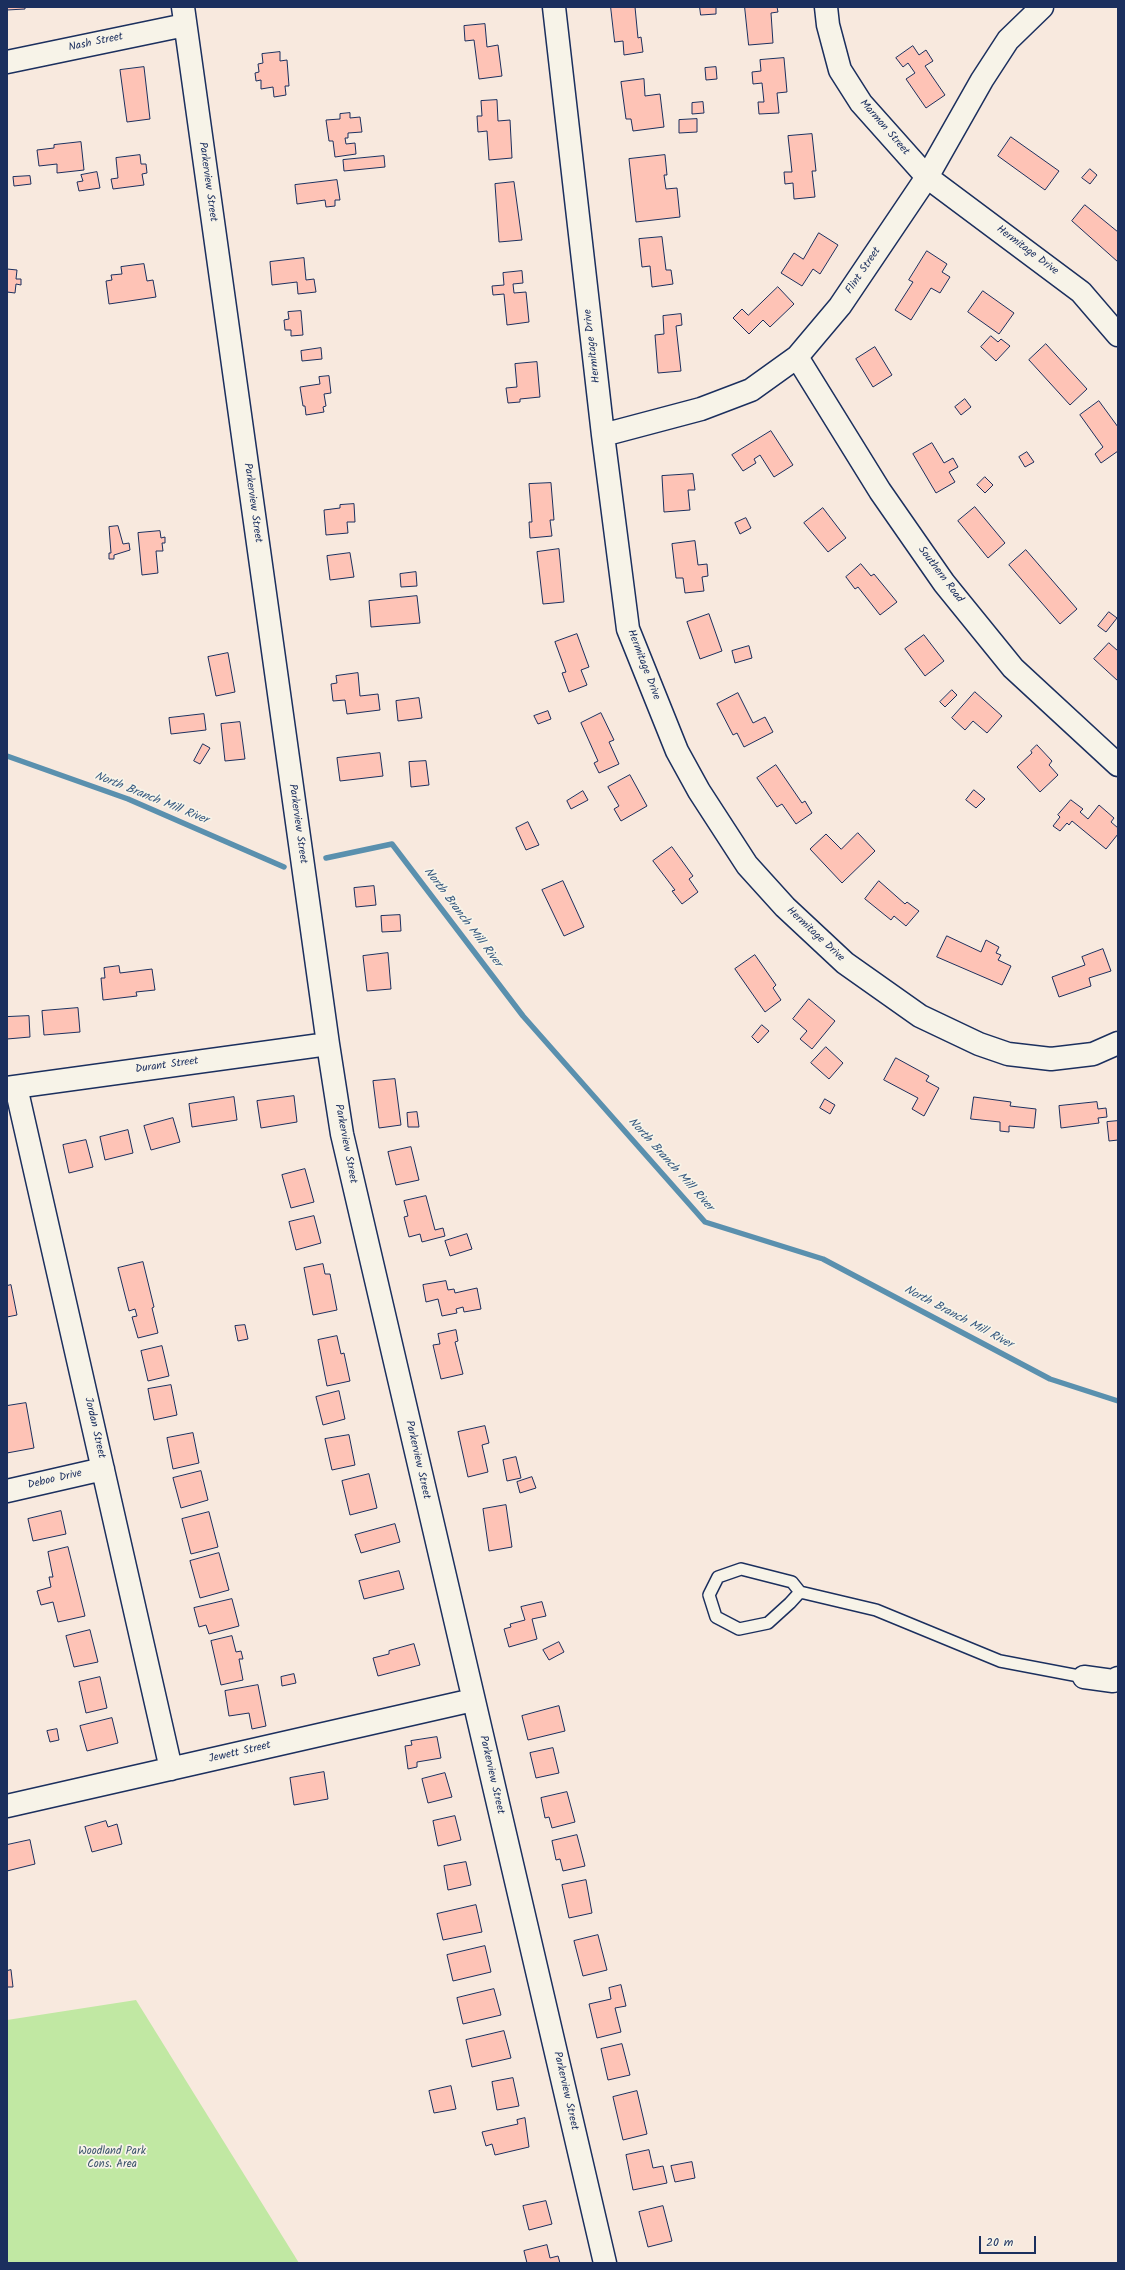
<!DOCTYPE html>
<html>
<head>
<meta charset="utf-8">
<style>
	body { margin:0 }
	#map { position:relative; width:1125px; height:2270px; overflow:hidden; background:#f8e9de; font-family:Kalam,sans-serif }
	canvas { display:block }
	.frame { position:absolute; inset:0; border:8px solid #1b2f5e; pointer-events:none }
	.scale { position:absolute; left:979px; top:2236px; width:57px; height:18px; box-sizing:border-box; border:2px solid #1b2f5e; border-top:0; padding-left:5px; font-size:12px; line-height:14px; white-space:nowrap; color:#1b2f5e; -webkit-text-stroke:3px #f7f3e8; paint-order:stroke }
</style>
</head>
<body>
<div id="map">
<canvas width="1125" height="2270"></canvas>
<div class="frame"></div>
<div class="scale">20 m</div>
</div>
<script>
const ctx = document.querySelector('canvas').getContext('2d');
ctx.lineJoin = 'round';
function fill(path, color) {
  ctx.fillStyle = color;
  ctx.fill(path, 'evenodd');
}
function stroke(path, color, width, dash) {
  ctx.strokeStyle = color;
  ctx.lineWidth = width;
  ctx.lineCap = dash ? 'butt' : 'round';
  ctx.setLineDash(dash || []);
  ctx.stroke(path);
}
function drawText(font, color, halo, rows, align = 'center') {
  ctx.font = font + ' Kalam,sans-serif';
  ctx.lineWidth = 3.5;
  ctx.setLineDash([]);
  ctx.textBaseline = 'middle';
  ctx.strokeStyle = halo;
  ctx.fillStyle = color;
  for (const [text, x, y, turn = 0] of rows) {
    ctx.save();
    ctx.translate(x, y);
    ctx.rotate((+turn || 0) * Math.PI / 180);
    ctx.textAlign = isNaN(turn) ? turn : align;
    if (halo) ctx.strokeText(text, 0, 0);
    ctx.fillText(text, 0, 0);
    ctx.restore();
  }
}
fill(new Path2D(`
	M 136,2000 L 299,2263 L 7,2263 L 7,2020 Z`), '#c1e8a3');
stroke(new Path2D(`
	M 7,756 L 128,799 L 284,867
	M 326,858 L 392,844 L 523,1016 L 705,1222 L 823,1259 L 1050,1379 L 1118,1401`), '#5a90ae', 5.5);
const building = new Path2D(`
	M 7,7 L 25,7 L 25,9 L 7,10 Z
	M 611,7 L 635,7 L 638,38 L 641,37 L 643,52 L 624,55 L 623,41 L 615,42 Z
	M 700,7 L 716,7 L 716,14 L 701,15 Z
	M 745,7 L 777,7 L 778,12 L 771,13 L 773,43 L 749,45 Z
	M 485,24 L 487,47 L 498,45 L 502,76 L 479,79 L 474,40 L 465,41 L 464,26 Z
	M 913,46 L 919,55 L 926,50 L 933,61 L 925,66 L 945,95 L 926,108 L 906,79 L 915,73 L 908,63 L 903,67 L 896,58 Z
	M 280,52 L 280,61 L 287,60 L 289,86 L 285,86 L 286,95 L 274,97 L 273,87 L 261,89 L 261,80 L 256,81 L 255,73 L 259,72 L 258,64 L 263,63 L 262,54 Z
	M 784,58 L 787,92 L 777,93 L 779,113 L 759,114 L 758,102 L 764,102 L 762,83 L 753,84 L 752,72 L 761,71 L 760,60 Z
	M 144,67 L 150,119 L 127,122 L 120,70 Z
	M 716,67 L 717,79 L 706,80 L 705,68 Z
	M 644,79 L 645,96 L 660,94 L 664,127 L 633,131 L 631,119 L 626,119 L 621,82 Z
	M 497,100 L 498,121 L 510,120 L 512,158 L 489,160 L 487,131 L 478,132 L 477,116 L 482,116 L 481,101 Z
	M 703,102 L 704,113 L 692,114 L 692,103 Z
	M 350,113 L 350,118 L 360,117 L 362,132 L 348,133 L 348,138 L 345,138 L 346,144 L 355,143 L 356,154 L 335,157 L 333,141 L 329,141 L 326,120 L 340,119 L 340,114 Z
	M 697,119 L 697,132 L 679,133 L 679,120 Z
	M 812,134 L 816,171 L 812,171 L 815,197 L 794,199 L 793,183 L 785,184 L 784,172 L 792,172 L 788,136 Z
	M 1011,137 L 1059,171 L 1045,190 L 998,156 Z
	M 81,142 L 84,170 L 57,173 L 57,164 L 39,166 L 37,150 L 54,148 L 54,145 Z
	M 140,155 L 141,164 L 146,164 L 147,173 L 142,174 L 144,185 L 113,189 L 111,179 L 118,178 L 116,158 Z
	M 665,155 L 667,175 L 664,175 L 666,189 L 677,188 L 680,217 L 636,222 L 629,159 Z
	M 384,156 L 385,167 L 344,171 L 343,160 Z
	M 1090,169 L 1097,175 L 1090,184 L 1082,178 Z
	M 97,172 L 100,188 L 79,191 L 77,182 L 83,181 L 81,175 Z
	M 30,176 L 31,184 L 14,186 L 13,177 Z
	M 337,180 L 340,200 L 335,200 L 335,206 L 326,207 L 325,200 L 297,204 L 295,185 Z
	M 514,182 L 522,240 L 499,242 L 495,184 Z
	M 1085,205 L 1118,232 L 1118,262 L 1072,221 Z
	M 819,233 L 838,245 L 820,274 L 813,269 L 802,286 L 781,273 L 794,253 L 803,259 Z
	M 662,237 L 666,270 L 671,270 L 673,284 L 652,287 L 650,266 L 642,267 L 639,239 Z
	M 927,251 L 947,264 L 942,272 L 950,277 L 940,293 L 931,288 L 911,320 L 895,310 L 913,282 L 909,280 Z
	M 304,258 L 306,280 L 314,279 L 316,292 L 298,294 L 297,282 L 272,285 L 270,262 Z
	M 144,264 L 147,281 L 153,280 L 156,297 L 109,304 L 106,281 L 112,280 L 111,275 L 122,274 L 121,267 Z
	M 7,269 L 17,270 L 16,279 L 21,279 L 21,285 L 16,284 L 15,293 L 7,292 Z
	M 522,271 L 523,283 L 513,284 L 514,293 L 526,292 L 529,322 L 507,325 L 504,294 L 493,295 L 492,286 L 504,285 L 503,273 Z
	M 778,287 L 794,304 L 770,327 L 763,320 L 749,334 L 733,318 L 742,309 L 748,315 Z
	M 983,291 L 1014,313 L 999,334 L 968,312 Z
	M 301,311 L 303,335 L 291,336 L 291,330 L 285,330 L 284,320 L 289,319 L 288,312 Z
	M 681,314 L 682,325 L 676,326 L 681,371 L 658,373 L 655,335 L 664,334 L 663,316 Z
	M 991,336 L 998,342 L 1001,339 L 1010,346 L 996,361 L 981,347 Z
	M 1046,344 L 1087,389 L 1070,405 L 1029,360 Z
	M 875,347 L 892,375 L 873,387 L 856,359 Z
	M 321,348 L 322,359 L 302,361 L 301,351 Z
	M 537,362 L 540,397 L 520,399 L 520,402 L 508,403 L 506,388 L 517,387 L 515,364 Z
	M 329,376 L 331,393 L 324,394 L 326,406 L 323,407 L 324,412 L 306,415 L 305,406 L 303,406 L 300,387 L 320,384 L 319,377 Z
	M 965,399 L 971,407 L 961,415 L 955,407 Z
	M 1099,401 L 1118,427 L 1118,451 L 1101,463 L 1095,454 L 1103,447 L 1080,415 Z
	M 771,431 L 793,465 L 774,477 L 760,455 L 754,459 L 756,463 L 743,471 L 732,455 Z
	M 932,443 L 944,463 L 953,458 L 958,467 L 949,472 L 955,482 L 936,493 L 913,454 Z
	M 1027,452 L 1034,462 L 1025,467 L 1019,457 Z
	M 693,474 L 695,490 L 688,490 L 690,510 L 664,512 L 662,476 Z
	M 985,477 L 993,485 L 985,493 L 977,485 Z
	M 551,483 L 554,520 L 550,520 L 552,536 L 530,538 L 529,522 L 532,522 L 529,484 Z
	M 354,504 L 355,522 L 347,522 L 348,533 L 326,535 L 324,510 L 340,508 L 340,505 Z
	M 975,507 L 1005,543 L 988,558 L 958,521 Z
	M 823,508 L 846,538 L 828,552 L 804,523 Z
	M 746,518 L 751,528 L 740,534 L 735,523 Z
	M 118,526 L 123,544 L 129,543 L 130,550 L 114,555 L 114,559 L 109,559 L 109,553 L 111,553 L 109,527 Z
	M 160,531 L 161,538 L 165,537 L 165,543 L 162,543 L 163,551 L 156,551 L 158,573 L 142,575 L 138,533 Z
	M 695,541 L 698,565 L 707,564 L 708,576 L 702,577 L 704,591 L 685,593 L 683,578 L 676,578 L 672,544 Z
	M 559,549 L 564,602 L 543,604 L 537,552 Z
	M 1026,550 L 1077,609 L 1060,624 L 1009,565 Z
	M 350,553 L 354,577 L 330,580 L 327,556 Z
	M 861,564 L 871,576 L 874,574 L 897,602 L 880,615 L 858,587 L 855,589 L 846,577 Z
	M 416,572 L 417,586 L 401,587 L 400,574 Z
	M 417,596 L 420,623 L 371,627 L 369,601 Z
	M 1109,612 L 1117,618 L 1106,632 L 1098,626 Z
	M 709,614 L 722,651 L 700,659 L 687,622 Z
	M 577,634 L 589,667 L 581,670 L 587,685 L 569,692 L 562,673 L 566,672 L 555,642 Z
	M 924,635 L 944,661 L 925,676 L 905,649 Z
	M 1109,643 L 1118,651 L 1118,681 L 1094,659 Z
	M 749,646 L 752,658 L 735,663 L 732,651 Z
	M 228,653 L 235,692 L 216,696 L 208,657 Z
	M 358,673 L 360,696 L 378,694 L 380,710 L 347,714 L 345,700 L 333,701 L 331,684 L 337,683 L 336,676 Z
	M 952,690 L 957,695 L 945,707 L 940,702 Z
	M 975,692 L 1002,716 L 987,733 L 973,721 L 965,730 L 952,718 Z
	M 738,693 L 753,723 L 765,717 L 773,732 L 744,747 L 737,733 L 733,735 L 717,704 Z
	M 419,698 L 422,718 L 398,721 L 396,701 Z
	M 548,711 L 551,719 L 538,724 L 534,716 Z
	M 601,713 L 614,740 L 609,742 L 619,764 L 599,773 L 594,763 L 598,761 L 581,723 Z
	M 204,714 L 206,730 L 171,734 L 169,718 Z
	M 240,722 L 245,759 L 225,761 L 221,724 Z
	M 203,744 L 210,748 L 200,764 L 194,761 Z
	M 1037,745 L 1052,761 L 1049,765 L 1058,775 L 1040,792 L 1017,767 L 1032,753 L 1031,751 Z
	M 380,753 L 383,776 L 340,781 L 337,758 Z
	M 426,761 L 429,785 L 411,787 L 409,762 Z
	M 776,765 L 802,803 L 805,801 L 812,813 L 796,824 L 782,804 L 777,807 L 757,778 Z
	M 630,775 L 647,806 L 621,821 L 614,809 L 619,806 L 608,787 Z
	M 974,790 L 985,799 L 976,808 L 966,800 Z
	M 583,791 L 588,800 L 571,809 L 567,801 Z
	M 1071,800 L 1083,809 L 1080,812 L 1088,819 L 1099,805 L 1114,818 L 1111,822 L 1118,828 L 1118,834 L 1106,849 L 1072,821 L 1069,825 L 1067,823 L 1060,831 L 1053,826 L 1060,817 L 1058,815 Z
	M 528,822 L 539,845 L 526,850 L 516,828 Z
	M 858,833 L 875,851 L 842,883 L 810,849 L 826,834 L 841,849 Z
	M 672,847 L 693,876 L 689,879 L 698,892 L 682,904 L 672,891 L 675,890 L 653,861 Z
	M 563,881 L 584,927 L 564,936 L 542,890 Z
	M 879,881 L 905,904 L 907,902 L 919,911 L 906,926 L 894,916 L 891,920 L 865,899 Z
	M 374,886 L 376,905 L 356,907 L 354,888 Z
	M 400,915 L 401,931 L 382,932 L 381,916 Z
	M 947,936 L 981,952 L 986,940 L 999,947 L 996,953 L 1001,955 L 998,960 L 1011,966 L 1002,985 L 937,957 Z
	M 1103,949 L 1111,971 L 1089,978 L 1091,986 L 1059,997 L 1052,977 L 1085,965 L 1082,957 Z
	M 388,953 L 391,989 L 367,991 L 363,956 Z
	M 755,955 L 776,985 L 773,988 L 781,1000 L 765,1012 L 735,969 Z
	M 119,966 L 120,973 L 152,969 L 155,990 L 136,992 L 137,996 L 103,1000 L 101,978 L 105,978 L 104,968 Z
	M 809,999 L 835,1021 L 812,1049 L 800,1039 L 807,1031 L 793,1019 Z
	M 78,1008 L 80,1032 L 44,1035 L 42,1011 Z
	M 29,1016 L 30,1037 L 7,1039 L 7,1017 Z
	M 762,1025 L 769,1031 L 758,1043 L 752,1037 Z
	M 826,1047 L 843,1063 L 829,1079 L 811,1063 Z
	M 896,1058 L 929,1076 L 926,1081 L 939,1088 L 924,1116 L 912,1109 L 918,1098 L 884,1080 Z
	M 395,1079 L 401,1125 L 379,1128 L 373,1081 Z
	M 294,1096 L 297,1122 L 261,1128 L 257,1101 Z
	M 234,1097 L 237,1120 L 192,1127 L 189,1104 Z
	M 974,1097 L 1011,1102 L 1010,1106 L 1036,1109 L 1034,1128 L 1009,1126 L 1009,1132 L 1000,1131 L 1000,1122 L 971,1119 Z
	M 825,1099 L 835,1105 L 830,1114 L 820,1108 Z
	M 1097,1102 L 1098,1109 L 1106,1108 L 1107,1117 L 1098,1118 L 1099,1123 L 1061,1128 L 1059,1106 Z
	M 417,1112 L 419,1127 L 408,1127 L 407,1113 Z
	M 173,1118 L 180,1142 L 151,1150 L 144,1126 Z
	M 1118,1121 L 1118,1140 L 1109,1141 L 1107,1122 Z
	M 128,1130 L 133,1153 L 105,1160 L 100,1137 Z
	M 86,1140 L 93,1167 L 69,1173 L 63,1145 Z
	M 411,1147 L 419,1180 L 396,1185 L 388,1152 Z
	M 305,1169 L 314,1202 L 291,1208 L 282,1175 Z
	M 426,1196 L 435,1230 L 443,1228 L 445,1236 L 422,1242 L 420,1234 L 409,1237 L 404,1217 L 408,1216 L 404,1201 Z
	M 314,1216 L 321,1243 L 296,1250 L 289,1222 Z
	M 467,1234 L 472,1249 L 450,1256 L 445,1241 Z
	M 143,1262 L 154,1307 L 152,1308 L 158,1333 L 138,1338 L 132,1317 L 137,1316 L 135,1309 L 129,1311 L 118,1268 Z
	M 323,1264 L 325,1274 L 330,1274 L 337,1310 L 313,1315 L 304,1268 Z
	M 446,1281 L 448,1290 L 454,1289 L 455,1293 L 477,1288 L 481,1309 L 464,1312 L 463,1307 L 456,1309 L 457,1313 L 442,1316 L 438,1299 L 426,1302 L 423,1285 Z
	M 11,1285 L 17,1315 L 7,1317 L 7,1286 Z
	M 245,1325 L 248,1339 L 238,1341 L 235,1326 Z
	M 456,1330 L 458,1341 L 455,1342 L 463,1374 L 441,1379 L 433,1345 L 440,1344 L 438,1334 Z
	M 337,1336 L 341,1354 L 344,1353 L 350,1381 L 327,1386 L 318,1340 Z
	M 162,1346 L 169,1376 L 148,1381 L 141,1351 Z
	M 171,1385 L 177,1415 L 154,1420 L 148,1389 Z
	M 339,1391 L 345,1419 L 323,1425 L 316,1397 Z
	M 26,1403 L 34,1448 L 7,1453 L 7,1406 Z
	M 485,1426 L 489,1443 L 482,1445 L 488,1472 L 468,1477 L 458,1432 Z
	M 193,1433 L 199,1463 L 173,1469 L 167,1438 Z
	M 349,1435 L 355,1465 L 332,1470 L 325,1439 Z
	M 516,1457 L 521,1478 L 507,1481 L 503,1460 Z
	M 201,1471 L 208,1500 L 181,1508 L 173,1478 Z
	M 369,1474 L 377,1508 L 350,1515 L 342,1481 Z
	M 532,1477 L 536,1488 L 520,1493 L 517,1482 Z
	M 506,1505 L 512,1547 L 489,1551 L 483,1509 Z
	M 61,1511 L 66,1534 L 33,1541 L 28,1519 Z
	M 209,1512 L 218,1547 L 191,1554 L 182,1519 Z
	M 395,1524 L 400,1542 L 361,1553 L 355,1535 Z
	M 68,1547 L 85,1616 L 58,1622 L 53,1602 L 41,1605 L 37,1591 L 51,1587 L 49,1577 L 53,1577 L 48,1552 Z
	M 219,1553 L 229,1590 L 200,1598 L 190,1561 Z
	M 399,1571 L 404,1589 L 364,1599 L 359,1581 Z
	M 232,1599 L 239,1626 L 209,1634 L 206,1625 L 199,1627 L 194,1608 Z
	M 542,1602 L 546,1616 L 532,1619 L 537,1639 L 509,1647 L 504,1629 L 511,1627 L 510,1624 L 525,1620 L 521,1607 Z
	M 90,1630 L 98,1662 L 74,1667 L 66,1636 Z
	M 232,1636 L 236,1652 L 241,1651 L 243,1659 L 239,1659 L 243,1680 L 221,1685 L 211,1641 Z
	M 559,1642 L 564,1652 L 549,1660 L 543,1650 Z
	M 414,1644 L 420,1665 L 378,1676 L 373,1658 L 389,1654 L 389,1651 Z
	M 294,1674 L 296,1683 L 282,1686 L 281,1677 Z
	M 100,1677 L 107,1708 L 86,1713 L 79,1682 Z
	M 258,1685 L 266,1726 L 252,1729 L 249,1713 L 229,1716 L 225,1691 Z
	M 559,1706 L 565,1731 L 528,1740 L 522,1716 Z
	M 112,1718 L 118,1743 L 87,1751 L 80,1726 Z
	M 57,1729 L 59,1740 L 50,1742 L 47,1731 Z
	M 437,1737 L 441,1758 L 417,1762 L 417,1767 L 408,1769 L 405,1746 L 412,1745 L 411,1741 Z
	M 553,1748 L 559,1773 L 536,1778 L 530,1753 Z
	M 324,1772 L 328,1799 L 294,1805 L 290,1778 Z
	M 445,1773 L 452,1797 L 428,1803 L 422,1779 Z
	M 567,1792 L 575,1822 L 552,1828 L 549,1817 L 545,1818 L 541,1798 Z
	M 455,1816 L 461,1840 L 438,1846 L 433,1821 Z
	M 106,1821 L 108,1827 L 117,1824 L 122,1844 L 92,1852 L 85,1827 Z
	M 577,1835 L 585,1866 L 563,1871 L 560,1859 L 556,1860 L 552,1841 Z
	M 30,1840 L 35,1864 L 7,1871 L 7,1845 Z
	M 466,1862 L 471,1885 L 448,1890 L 444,1866 Z
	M 586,1880 L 592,1913 L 569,1918 L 562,1885 Z
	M 476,1905 L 482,1932 L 443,1940 L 437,1914 Z
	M 598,1935 L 607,1970 L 583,1976 L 574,1941 Z
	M 485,1946 L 491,1972 L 453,1981 L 447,1955 Z
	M 11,1970 L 13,1987 L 7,1987 L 7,1971 Z
	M 621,1985 L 626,2006 L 615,2008 L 621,2032 L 597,2038 L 589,2004 L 611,1999 L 609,1988 Z
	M 494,1989 L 501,2015 L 463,2024 L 457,1998 Z
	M 504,2031 L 511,2058 L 472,2067 L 466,2040 Z
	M 622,2044 L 630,2075 L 608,2080 L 601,2049 Z
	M 513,2078 L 519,2106 L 497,2110 L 492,2082 Z
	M 451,2086 L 456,2109 L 434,2113 L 429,2091 Z
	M 637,2091 L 647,2134 L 623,2140 L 613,2097 Z
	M 525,2118 L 529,2147 L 495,2155 L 492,2144 L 486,2146 L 482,2132 L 518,2124 L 517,2120 Z
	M 649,2150 L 653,2168 L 663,2166 L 667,2183 L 633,2190 L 626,2155 Z
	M 692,2162 L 695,2178 L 675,2182 L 671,2166 Z
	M 546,2201 L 552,2224 L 529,2230 L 523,2206 Z
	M 663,2206 L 672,2241 L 648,2247 L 639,2212 Z
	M 547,2245 L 550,2258 L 558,2256 L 560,2263 L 527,2263 L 524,2251 Z`);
fill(building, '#fec3b6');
stroke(building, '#1b2f5e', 1);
const lane = new Path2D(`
	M 800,1592 L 790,1603 L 768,1623 L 739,1629 L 716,1617 L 709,1595 L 718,1577 L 741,1569 L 792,1582 L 800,1592 L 876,1610 L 1000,1661 L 1084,1677`);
const street = new Path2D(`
	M 183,7 L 328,1044 L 342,1134 L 605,2263
	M 554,7 L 603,435 L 628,629 L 677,751 L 699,791 L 747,865 L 785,907 L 845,963 L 920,1016 L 979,1044 L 1008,1054 L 1051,1059 L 1093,1054 L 1118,1043
	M 826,7 L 828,25 L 840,70 L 861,103 L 927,177 L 1081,292 L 1118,335
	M 7,62 L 185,25
	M 797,357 L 880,491 L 944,583 L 1013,668 L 1118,765
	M 603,435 L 701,409 L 751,390 L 797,357 L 840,306 L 927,177 L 982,80 L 1008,40 L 1042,7
	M 16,1087 L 171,1769
	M 7,1088 L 328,1044
	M 7,1491 L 103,1469
	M 1084,1677 L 1113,1681 L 1118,1678
	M 7,1806 L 473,1700`);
stroke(lane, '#1b2f5e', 14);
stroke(street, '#1b2f5e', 25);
stroke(lane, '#f7f3e8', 11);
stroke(street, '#f7f3e8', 22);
drawText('11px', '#1b2f5e', '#f7f3e8', [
	["Nash Street",96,43,-12],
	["Marmon Street",884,128,49],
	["Parkerview Street",207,182,82],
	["Hermitage Drive",1027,251,37],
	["Flint Street",864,271,-56],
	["Hermitage Drive",593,346,-97],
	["Parkerview Street",252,503,82],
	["Southern Road",940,575,53],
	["Hermitage Drive",643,665,69],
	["Parkerview Street",297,824,82],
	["Hermitage Drive",815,935,43],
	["Durant Street",167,1066,-8],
	["Parkerview Street",345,1144,79],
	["Jordan Street",94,1428,77],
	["Parkerview Street",417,1460,77],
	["Deboo Drive",55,1480,-13],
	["Jewett Street",240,1753,-13],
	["Parkerview Street",491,1775,77],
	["Parkerview Street",565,2091,77]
]);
drawText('11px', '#3c546c', '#f7f3e8', [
	["Woodland Park",112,2152],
	["Cons. Area",112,2165]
]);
drawText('italic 12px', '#35587f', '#f7f3e8', [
	["North Branch Mill River",151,799,22],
	["North Branch Mill River",462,918,53],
	["North Branch Mill River",670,1165,48],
	["North Branch Mill River",958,1318,28]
]);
</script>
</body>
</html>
